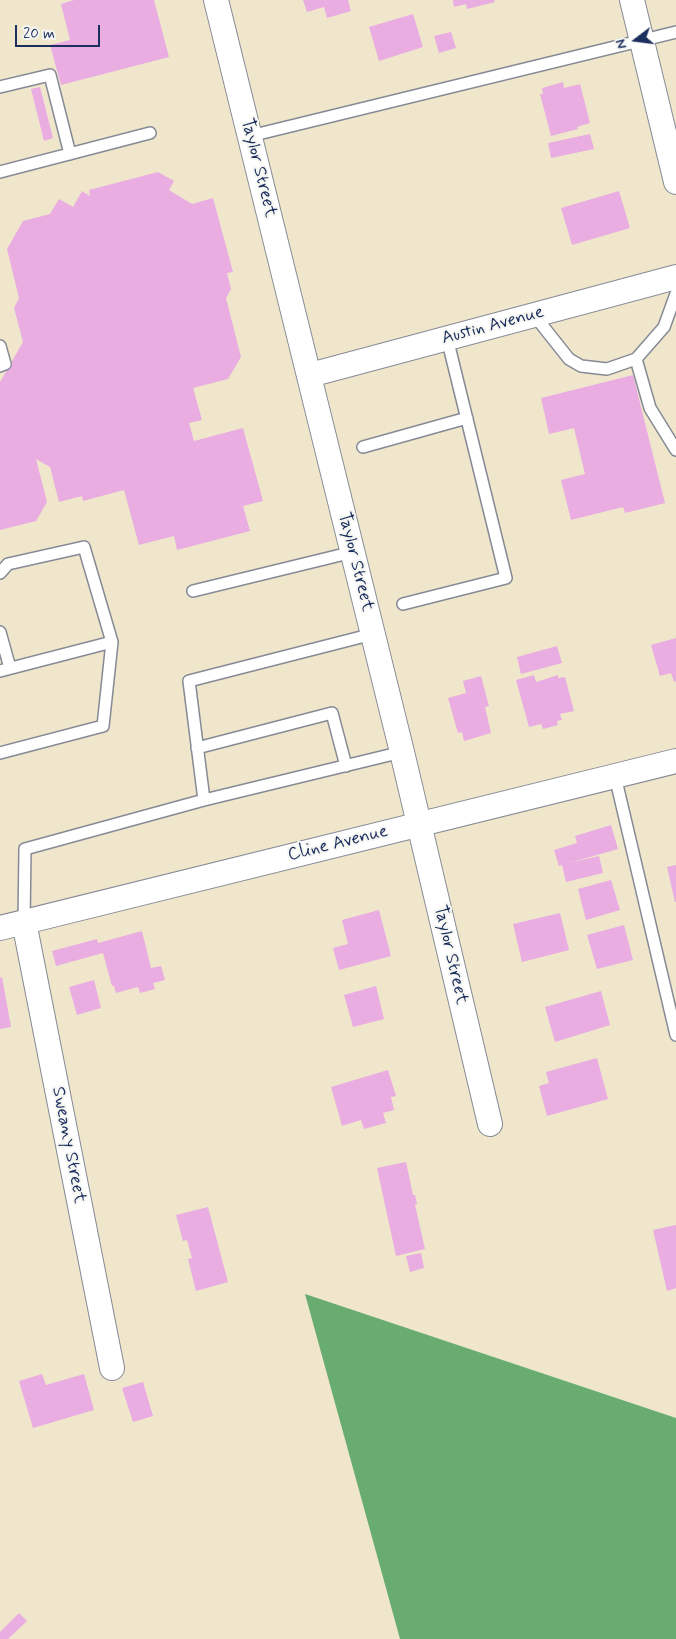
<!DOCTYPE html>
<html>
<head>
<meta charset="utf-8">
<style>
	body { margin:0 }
	#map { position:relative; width:676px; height:1639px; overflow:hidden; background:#efe6cc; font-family:Mynerve,sans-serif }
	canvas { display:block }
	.north { position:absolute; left:611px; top:15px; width:50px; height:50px; -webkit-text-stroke:4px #f6f6f2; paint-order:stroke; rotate:255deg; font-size:14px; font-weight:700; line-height:20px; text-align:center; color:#1b2f5e }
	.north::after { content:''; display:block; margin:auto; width:18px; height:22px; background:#1b2f5e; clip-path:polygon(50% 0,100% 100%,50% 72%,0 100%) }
	.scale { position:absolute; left:15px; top:25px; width:85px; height:22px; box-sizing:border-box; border:2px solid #1b2f5e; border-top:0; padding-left:6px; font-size:15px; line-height:18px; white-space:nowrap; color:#1b2f5e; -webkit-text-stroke:4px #f6f6f2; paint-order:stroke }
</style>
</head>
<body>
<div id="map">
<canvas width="676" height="1639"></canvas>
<div class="north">N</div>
<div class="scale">20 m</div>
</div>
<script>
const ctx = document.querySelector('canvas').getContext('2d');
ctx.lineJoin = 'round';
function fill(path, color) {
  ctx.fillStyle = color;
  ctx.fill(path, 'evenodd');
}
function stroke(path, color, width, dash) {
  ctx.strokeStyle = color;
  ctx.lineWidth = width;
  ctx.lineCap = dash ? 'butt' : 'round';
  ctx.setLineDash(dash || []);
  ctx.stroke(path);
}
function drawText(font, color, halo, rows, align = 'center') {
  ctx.font = font + ' Mynerve,sans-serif';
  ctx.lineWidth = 4;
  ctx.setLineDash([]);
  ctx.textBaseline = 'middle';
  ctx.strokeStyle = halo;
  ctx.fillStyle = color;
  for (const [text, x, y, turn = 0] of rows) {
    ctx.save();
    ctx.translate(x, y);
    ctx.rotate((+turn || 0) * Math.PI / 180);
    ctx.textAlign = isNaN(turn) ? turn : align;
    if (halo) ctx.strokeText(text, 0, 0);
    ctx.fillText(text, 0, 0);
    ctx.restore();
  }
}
fill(new Path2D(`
	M 305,1294 L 676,1418 L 676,1639 L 400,1639 Z`), '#68ac71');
fill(new Path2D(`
	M 74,0 L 154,0 L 169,57 L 61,85 L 50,45 L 70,40 L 61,4 Z
	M 303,0 L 348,0 L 351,11 L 327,18 L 324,7 L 307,12 Z
	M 453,0 L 494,0 L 495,2 L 467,9 L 466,4 L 454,7 Z
	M 413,14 L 423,47 L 379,61 L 369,27 Z
	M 451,32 L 456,48 L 439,53 L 434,36 Z
	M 563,82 L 564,88 L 580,84 L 590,123 L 577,127 L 578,129 L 551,136 L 540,94 L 543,94 L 542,88 Z
	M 40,87 L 53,138 L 44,141 L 31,89 Z
	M 590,134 L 594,149 L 551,158 L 548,143 Z
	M 158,172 L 174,181 L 169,190 L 192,204 L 213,198 L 233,272 L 227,273 L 231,289 L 226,298 L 241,357 L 228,379 L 193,388 L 202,420 L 189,423 L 194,441 L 243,428 L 263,501 L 243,506 L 250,531 L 177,550 L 174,536 L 139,545 L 124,490 L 83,501 L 82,496 L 59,502 L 50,467 L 36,459 L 47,502 L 36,521 L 0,530 L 0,396 L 1,396 L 0,395 L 0,382 L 23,342 L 14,308 L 19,298 L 7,249 L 23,221 L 50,214 L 59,199 L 73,207 L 82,191 L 90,196 L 89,190 Z
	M 619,191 L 630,228 L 572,245 L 561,208 Z
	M 633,375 L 665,503 L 625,513 L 623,507 L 571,520 L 561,480 L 585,474 L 574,428 L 549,434 L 541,398 Z
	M 676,638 L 676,681 L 674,682 L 671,673 L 660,676 L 651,645 Z
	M 557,646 L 562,663 L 521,674 L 517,657 Z
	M 534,675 L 536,682 L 558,675 L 558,678 L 565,677 L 574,711 L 560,714 L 562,720 L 557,721 L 558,725 L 543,729 L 541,724 L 529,727 L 516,680 Z
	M 481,676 L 489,706 L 485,707 L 491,733 L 464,741 L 462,732 L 458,733 L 448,698 L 466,693 L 463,681 Z
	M 611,825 L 618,849 L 569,863 L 599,856 L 603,873 L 566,882 L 562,865 L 559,866 L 554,850 L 577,843 L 575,836 Z
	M 676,865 L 676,902 L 675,902 L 667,867 Z
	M 611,880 L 620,910 L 586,920 L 578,889 Z
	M 379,910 L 391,956 L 339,970 L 333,948 L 348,944 L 342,920 Z
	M 560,913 L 569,950 L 522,962 L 513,924 Z
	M 624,925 L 633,960 L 597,969 L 587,935 Z
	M 142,931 L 151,968 L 161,966 L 165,980 L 153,983 L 155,989 L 140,993 L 138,987 L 116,993 L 114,986 L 112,986 L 103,953 L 56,966 L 52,951 L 97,939 L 98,943 Z
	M 2,977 L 11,1027 L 0,1029 L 0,978 Z
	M 94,980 L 101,1008 L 77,1015 L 69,987 Z
	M 376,986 L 384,1019 L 353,1027 L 344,995 Z
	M 601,991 L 610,1025 L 555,1042 L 545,1007 Z
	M 597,1058 L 608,1099 L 547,1116 L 539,1086 L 549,1083 L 546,1072 Z
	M 388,1070 L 396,1096 L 391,1097 L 394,1110 L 383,1113 L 386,1123 L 364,1129 L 361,1120 L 342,1126 L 331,1087 Z
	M 406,1162 L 413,1195 L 415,1195 L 417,1204 L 415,1205 L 425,1249 L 396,1256 L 377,1168 Z
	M 208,1207 L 228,1282 L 196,1291 L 188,1259 L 192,1258 L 187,1240 L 183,1241 L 176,1215 Z
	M 676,1225 L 676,1288 L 667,1291 L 653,1230 Z
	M 421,1253 L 424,1268 L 410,1272 L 406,1256 Z
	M 42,1374 L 46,1385 L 84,1374 L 94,1410 L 33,1428 L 19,1381 Z
	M 143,1382 L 153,1416 L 133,1422 L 122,1388 Z
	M 19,1613 L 27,1621 L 8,1639 L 0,1639 L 0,1632 Z`), '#e9ade2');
const lane = new Path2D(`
	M 0,87 L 50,75 L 70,154
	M 250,136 L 676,32
	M 0,172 L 150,133
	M 534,315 L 569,359 L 581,366 L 607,369 L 636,359 L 664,327 L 676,294
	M 0,346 L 5,364 L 0,366
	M 636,359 L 650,408 L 676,450
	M 363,447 L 467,418
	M 0,573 L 8,564 L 84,547 L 112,642 L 0,671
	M 193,591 L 353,552
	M 403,604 L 506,578 L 447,338
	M 0,632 L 10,668
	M 197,748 L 332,713 L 346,766
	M 0,753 L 103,726 L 112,642
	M 615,776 L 676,1035
	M 204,800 L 402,752
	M 24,922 L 25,849 L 204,800 L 189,681 L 373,634`);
const street = new Path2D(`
	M 216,0 L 402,752 L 490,1124
	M 632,0 L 676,182
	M 310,375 L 676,277
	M 24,922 L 112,1368
	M 0,928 L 676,761`);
stroke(lane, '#858a95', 14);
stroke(street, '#858a95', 26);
stroke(lane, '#fff', 11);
stroke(street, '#fff', 24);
drawText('18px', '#1b2f5e', '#f6f6f2', [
	["Taylor Street",258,168,76],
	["Austin Avenue",493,326,-15],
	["Taylor Street",355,562,76],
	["Cline Avenue",338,844,-14],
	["Taylor Street",450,955,77],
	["Sweany Street",68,1145,79]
]);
</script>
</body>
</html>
